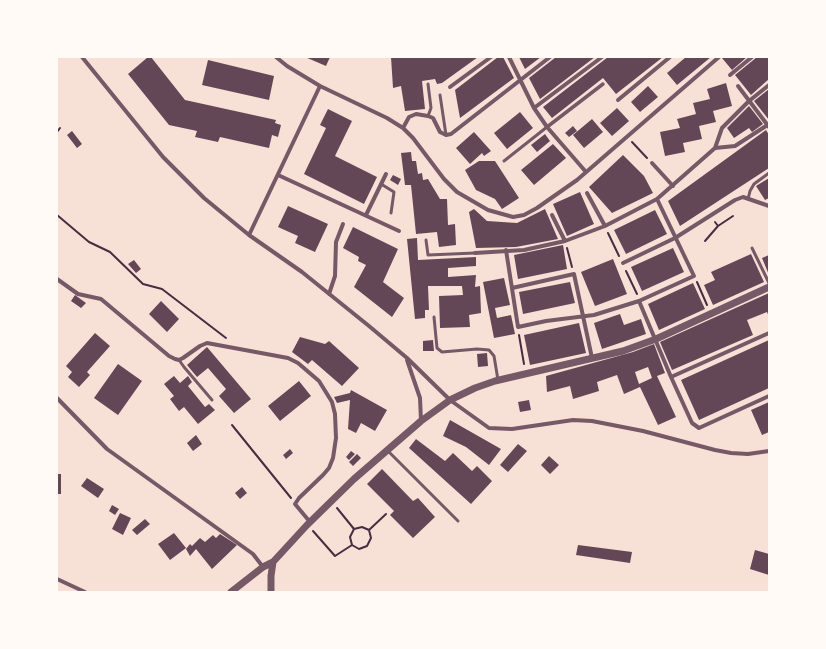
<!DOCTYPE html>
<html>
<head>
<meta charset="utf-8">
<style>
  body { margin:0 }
  #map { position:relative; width:826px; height:649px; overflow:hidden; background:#f7e1d7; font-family:"Roboto Condensed",sans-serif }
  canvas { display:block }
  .frame { position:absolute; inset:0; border:58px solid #fffaf5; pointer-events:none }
</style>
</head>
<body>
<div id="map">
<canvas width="826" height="649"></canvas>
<div class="frame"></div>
</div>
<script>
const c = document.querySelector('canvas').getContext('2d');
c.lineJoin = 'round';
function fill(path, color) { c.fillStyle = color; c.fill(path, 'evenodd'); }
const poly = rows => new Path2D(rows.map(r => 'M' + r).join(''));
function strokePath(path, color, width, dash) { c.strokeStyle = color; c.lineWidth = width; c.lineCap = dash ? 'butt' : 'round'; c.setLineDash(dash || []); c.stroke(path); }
const building = poly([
  [148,57,151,57,185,100,276,120,275,123,281,125,278,137,272,135,269,148,220,137,218,142,195,137,197,131,169,125,128,74],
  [305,57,330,57,326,66],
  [391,57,478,57,442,83,437,84,435,79,422,81,425,109,405,111,401,86,393,88],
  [498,57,503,57,514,78,460,118,455,90],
  [519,57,541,57,525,69],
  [556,57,595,57,540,99,529,78],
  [608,57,663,57,616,94,603,78,552,118,543,107],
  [686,57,711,57,677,85,667,73],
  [724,57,747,57,732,70,722,58],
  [757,57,769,57,769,79,751,95,735,75],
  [208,60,274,76,269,100,202,85],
  [726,83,732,106,713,111,716,122,699,126,702,139,683,143,685,152,665,156,660,132,680,128,677,119,696,114,693,103,710,99,707,89],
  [648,86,658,97,640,112,631,102],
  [769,89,769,120,754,101],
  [749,106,763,124,752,132,749,128,734,138,727,128],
  [617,108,629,121,612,136,600,123],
  [328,109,352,121,335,156,377,177,364,204,304,174,326,128,320,125],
  [520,112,533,128,507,149,494,133],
  [592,119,603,132,584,148,573,135],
  [573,126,577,131,569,137,565,133],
  [766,130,769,135,769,168,680,226,668,201],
  [72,131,82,144,77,148,67,135],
  [474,132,491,151,484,156,482,153,470,164,456,148],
  [545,134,550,141,537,152,531,145],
  [553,144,566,158,534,185,521,170],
  [411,152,412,161,416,161,418,174,422,173,423,180,428,179,440,199,447,199,448,225,455,224,456,245,439,247,437,232,416,234,411,185,405,185,401,153],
  [623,155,644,176,653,193,612,213,589,187],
  [479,161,495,161,519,198,502,209,495,199,476,190,465,170],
  [393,175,401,179,398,185,390,180],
  [769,178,769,198,765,200,756,186],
  [580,192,594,224,567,236,553,204],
  [288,206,328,224,315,252,295,243,298,236,278,227],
  [474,209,487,221,517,223,545,209,558,239,516,247,476,248,469,212],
  [655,210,667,234,626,254,614,230],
  [353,227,398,249,383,282,404,298,392,317,354,287,366,265,358,261,359,257,343,248],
  [417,238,418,260,476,257,476,266,448,268,448,277,476,275,475,287,480,286,481,313,469,315,470,327,440,328,439,296,463,295,462,286,428,286,429,310,425,310,425,318,415,319,407,239],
  [563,245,567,269,518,279,514,255],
  [673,248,684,272,642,291,631,267],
  [751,254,764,282,713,305,704,285,715,280,711,272],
  [769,255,769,275,762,258],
  [613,259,627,294,595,306,581,272],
  [134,260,141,269,136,273,128,264],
  [504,278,510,305,495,308,497,318,511,315,515,334,494,338,483,282],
  [570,282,575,303,523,314,519,292],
  [693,283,705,309,659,330,648,304],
  [769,293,769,317,767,312,747,320,753,335,672,370,660,342],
  [75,295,86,303,81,308,71,301],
  [161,301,179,319,167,332,149,314],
  [620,314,624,325,641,319,646,334,602,349,594,323],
  [579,323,586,353,530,365,524,335],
  [95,333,110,346,87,372,90,375,79,387,68,377,72,372,66,366],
  [300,337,325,344,329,341,359,368,342,386,312,360,308,364,292,352],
  [433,340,434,351,423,351,423,341],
  [769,340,769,388,699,420,681,380],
  [654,344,665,373,657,376,676,417,658,425,640,387,624,394,617,375,597,382,599,391,573,399,570,386,547,392,546,376,633,352],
  [648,367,652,378,639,384,635,372],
  [207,347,251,399,234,413,219,396,226,389,208,368,197,377,187,365],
  [487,353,488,366,478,367,477,354],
  [118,364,142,381,118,415,94,398],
  [174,376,180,383,188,376,192,382,188,386,205,407,209,404,215,410,198,424,184,407,179,411,170,399,174,396,164,384],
  [299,381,311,396,280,421,268,406],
  [351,390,387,410,375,431,361,423,356,433,348,429,350,400,337,403,334,397,350,393],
  [529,400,531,410,520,412,518,402],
  [769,402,769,432,762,435,751,410],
  [450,420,501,449,489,465,466,447,443,436],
  [196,435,202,444,193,451,187,443],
  [416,439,445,461,453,453,472,471,477,466,492,481,471,504,409,448],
  [518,444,527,451,508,472,500,465],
  [290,449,293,453,286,459,283,455],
  [351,451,355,454,349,460,346,457],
  [357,454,361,458,353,466,349,462],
  [549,456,559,465,550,474,541,465],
  [382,469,413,501,418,498,435,517,413,538,390,515,394,511,367,484],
  [57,474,61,474,61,494,57,494],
  [87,478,104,489,98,498,81,486],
  [242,487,247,493,240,499,235,493],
  [112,505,119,509,115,515,109,511],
  [120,513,131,518,123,535,112,529],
  [145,519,150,524,137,535,132,530],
  [174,533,186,548,170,560,158,544],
  [220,534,237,545,212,569,196,549,190,556,186,549,190,544,192,546,200,538,205,542,213,535,216,538],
  [578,545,632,552,630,563,576,555],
  [755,550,769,554,769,575,750,569]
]);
const path = poly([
  [57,132,60,128],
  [632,142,647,158],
  [57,215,89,242,110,252,143,284,162,289,226,338],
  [718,226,733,216],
  [608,233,619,256],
  [705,241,718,226,715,222],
  [567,248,572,267],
  [626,271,637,294],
  [697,282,707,305],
  [519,335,524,364],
  [232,425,291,498],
  [337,508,354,529],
  [313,531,335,556,352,545,359,549,367,546,371,538,369,530,386,514],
  [352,545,350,537,354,529,362,527,369,530]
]);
const service = poly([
  [428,84,431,108,428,116],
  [440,95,446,135],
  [504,161,547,127],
  [381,184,394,192,391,213],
  [748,199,750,191,754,184,769,173],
  [426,240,428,255,475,253],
  [752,248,769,283],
  [434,317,437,348,442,352,477,349,489,350,494,356,498,380],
  [179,360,184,367,212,400],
  [387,450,458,521]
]);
const pedestrian = poly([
  [547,127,603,84]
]);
const minor = poly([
  [82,57,163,157,204,198,249,235,302,272,369,326,407,358,450,400,489,428,512,429,573,420,592,421,643,431,715,450,731,453,748,454,769,451],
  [276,57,287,66,320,86,387,118,403,128,413,138,444,179,457,192,488,210,513,217,524,215,537,208,577,180,719,57],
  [509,57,534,108,547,127,586,172],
  [730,75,752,57],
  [738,86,769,127],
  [450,87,491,57],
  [618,100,670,57],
  [534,108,602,57],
  [403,128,409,117,416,114,428,116,433,118,440,132,446,135,451,134,550,57],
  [715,148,722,128,749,101,769,85],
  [652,163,673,186],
  [278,175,399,231],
  [587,193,605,226],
  [366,215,386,174],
  [552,215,565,241],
  [249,235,320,86],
  [506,250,518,327,546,321,594,315,639,301,694,276,657,199],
  [475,253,524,250,565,241,605,226,657,199,715,148,735,146,769,124],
  [623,263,675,238,735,200,743,197,769,206],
  [57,279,78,294,101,299,169,356,175,359,179,360,183,358,200,346,207,343,288,358,298,363,319,381,332,402,335,414,336,438,333,458,329,468,323,475,299,498,295,504,310,522],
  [512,288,574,274,592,358],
  [329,294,335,276,336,242,343,224],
  [639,301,671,377,692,423,699,428,769,396],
  [407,360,420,398,421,421],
  [671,377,769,333],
  [57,398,107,449,253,554,263,567],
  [57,579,85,592]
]);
const tertiary = poly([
  [231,592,263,567,273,562,307,525,354,479,421,421,450,400,475,388,495,381,623,351,656,339,769,287],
  [271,592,271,576,273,562]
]);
fill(building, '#644757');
strokePath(path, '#4a2c40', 2);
strokePath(service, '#755966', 3);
strokePath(pedestrian, '#755966', 3.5);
strokePath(minor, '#755966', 4);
strokePath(tertiary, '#755966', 7);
</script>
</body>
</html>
